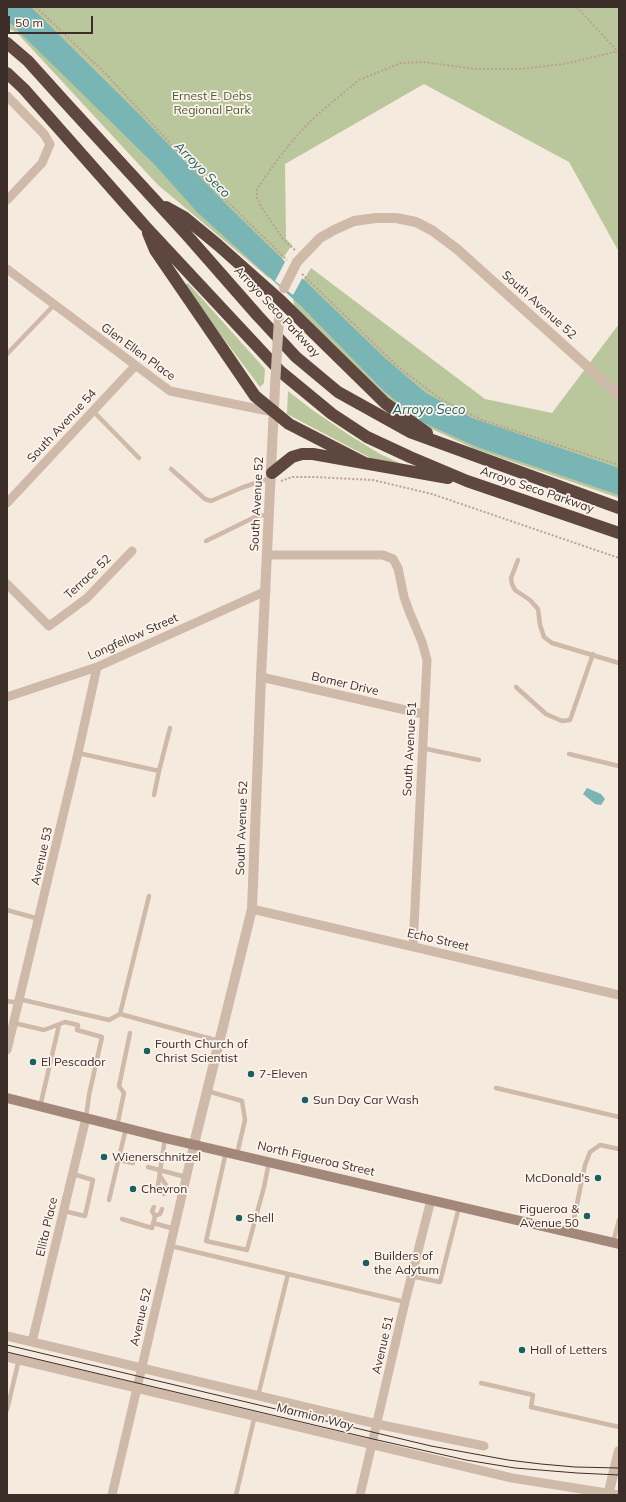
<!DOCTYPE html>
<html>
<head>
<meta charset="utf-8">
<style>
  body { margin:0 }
  #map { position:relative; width:626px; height:1502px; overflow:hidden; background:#f5eade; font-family:Mulish,sans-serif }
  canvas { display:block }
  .frame { position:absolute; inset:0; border:8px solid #3b2e29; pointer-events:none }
  .scale { position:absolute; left:8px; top:16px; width:85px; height:18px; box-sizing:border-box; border:2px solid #3b2e29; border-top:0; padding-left:5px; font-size:12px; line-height:14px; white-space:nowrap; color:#3b2e29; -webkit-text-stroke:3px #fcf4ec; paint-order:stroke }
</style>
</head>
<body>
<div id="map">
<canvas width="626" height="1502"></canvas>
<div class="frame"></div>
<div class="scale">50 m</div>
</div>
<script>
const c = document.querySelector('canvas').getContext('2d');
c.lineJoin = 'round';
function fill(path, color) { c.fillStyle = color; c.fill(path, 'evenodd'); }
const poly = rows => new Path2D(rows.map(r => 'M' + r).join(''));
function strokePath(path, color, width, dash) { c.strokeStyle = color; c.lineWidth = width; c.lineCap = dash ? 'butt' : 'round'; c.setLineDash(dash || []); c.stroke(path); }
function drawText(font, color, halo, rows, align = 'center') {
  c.font = font + ' Mulish,sans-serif'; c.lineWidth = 3.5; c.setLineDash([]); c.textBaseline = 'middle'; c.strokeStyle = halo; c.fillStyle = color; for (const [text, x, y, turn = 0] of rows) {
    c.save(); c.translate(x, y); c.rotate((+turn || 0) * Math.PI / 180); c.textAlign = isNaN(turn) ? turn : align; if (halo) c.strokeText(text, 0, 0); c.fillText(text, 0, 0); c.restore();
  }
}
const green = poly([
  [7,7,619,7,619,252,569,162,424,84,285,164,286,239,292,245,269,278,158,185,19,35,7,27],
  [311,268,485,399,552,413,619,324,619,498,475,449,419,423,382,393,294,306,293,297],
  [188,283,265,369,264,383,260,387,184,286],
  [288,391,311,409,349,435,380,454,408,467,376,461,287,414]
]);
const water = poly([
  [7,7,31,7,138,113,227,205,275,252,386,359,426,393,472,418,619,468,619,495,477,447,422,422,383,390,301,306,197,212,155,165,7,20],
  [587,788,601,794,605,799,601,805,595,804,583,794]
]);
const pier = poly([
  [286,260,303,277,293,295,275,281]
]);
const path = poly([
  [36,7,106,74,191,166,287,260],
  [577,7,618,52],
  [295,250,283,239,262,208,257,198,257,189,277,160,299,133,318,114,359,80,401,63,423,62,476,69,521,69,564,64,619,51],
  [302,274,397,366,427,389,444,401,482,420,619,465],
  [281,481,292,477,314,477,373,480,432,494,619,558]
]);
const service = poly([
  [7,354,54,305],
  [93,411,139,458],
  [171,469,205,499,211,501,241,488,270,478],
  [206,541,257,516,268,515],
  [518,560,511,578,512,584,515,590,530,600,538,609,540,625,544,637,552,643,619,663],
  [516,687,546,714,562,721,570,720,593,654],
  [422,748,479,760],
  [78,753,159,771,170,728],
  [569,754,619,766],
  [154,795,159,771],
  [149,896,120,1014,219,1041],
  [7,910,39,919],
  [19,999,109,1020,120,1014],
  [7,1001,18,1003],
  [14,1023,44,1030,65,1022,78,1025,77,1030,102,1037,89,1095,86,1118],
  [496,1088,619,1117],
  [207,1091,242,1101,245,1120,237,1154],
  [40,1107,59,1025],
  [117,1126,124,1093,119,1086,130,1033],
  [226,1152,206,1241,247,1250,264,1187,269,1162],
  [119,1160,133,1163],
  [148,1167,186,1177],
  [160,1176,166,1185,164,1194],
  [157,1192,165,1138],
  [109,1200,126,1128],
  [64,1211,85,1216,93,1180,73,1174],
  [155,1216,160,1214,162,1209],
  [122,1219,152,1228,155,1216,152,1211,154,1207],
  [153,1223,175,1229],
  [571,1233,585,1165,590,1152,600,1145,619,1149],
  [613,1243,619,1220],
  [171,1246,405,1302],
  [411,1276,440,1282,459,1207],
  [481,1383,533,1395,531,1407,619,1427],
  [258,1396,288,1274],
  [7,1410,19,1359],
  [236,1495,255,1415]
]);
const minor = poly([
  [7,96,44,134,50,144,42,163,7,200],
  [7,269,170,391,273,412],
  [7,503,135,366],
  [268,555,383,555,393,559,398,568,404,597,409,611,422,642,427,660,413,947],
  [7,584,49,626,87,598,132,551],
  [261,677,423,714],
  [7,697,97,667,266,591],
  [252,909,619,995],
  [7,1050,78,753,97,667],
  [7,1336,377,1424,484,1446],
  [32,1342,86,1118],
  [7,1357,512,1478,619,1495],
  [112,1495,194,1144],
  [360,1495,405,1302,431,1200]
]);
const tertiary = poly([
  [297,262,320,238,334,230,354,221,376,218,396,218,416,222,433,231,457,249,619,395],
  [194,1144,252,909,261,677,275,386],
  [608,1495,619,1451]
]);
const secondary = poly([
  [7,1098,165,1138,619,1244]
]);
const motorway = poly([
  [7,43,28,61,64,101,186,234,258,316,296,357,338,392,410,432,619,508],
  [7,73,24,89,144,225,281,372,332,414,367,437,410,457,467,481,619,533],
  [166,207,184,217,218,245,281,301,385,403,427,433],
  [148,233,155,250,255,396,289,424,365,463],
  [272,473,292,457,302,454,313,454,448,478]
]);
const tram = poly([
  [7,1345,431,1446,508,1460,541,1464,575,1467,619,1468],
  [7,1352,373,1439,466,1460,515,1468,577,1473,619,1475]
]);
const tertiaryBridge = poly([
  [284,288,297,262],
  [275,386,279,318]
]);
const markers = [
  [147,1051,4,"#196062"],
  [33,1062,4,"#196062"],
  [251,1074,4,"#196062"],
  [305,1100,4,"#196062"],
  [104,1157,4,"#196062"],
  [598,1178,4,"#196062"],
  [133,1189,4,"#196062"],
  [587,1216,4,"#196062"],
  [239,1218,4,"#196062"],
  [366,1263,4,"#196062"],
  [522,1350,4,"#196062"]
];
const parkNames = [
  ["Ernest E. Debs",212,96],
  ["Regional Park",212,110]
];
const streetNames = [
  ["South Avenue 52",539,305,42],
  ["Arroyo Seco Parkway",277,312,47],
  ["Glen Ellen Place",138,352,36],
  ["South Avenue 54",62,426,-47],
  ["Arroyo Seco Parkway",537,490,19],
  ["South Avenue 52",257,504,-87],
  ["Terrace 52",88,577,-43],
  ["Longfellow Street",133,637,-24],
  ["Bomer Drive",345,684,13],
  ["South Avenue 51",410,749,-87],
  ["South Avenue 52",242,828,-88],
  ["Avenue 53",42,856,-77],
  ["Echo Street",438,940,13],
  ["North Figueroa Street",316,1159,13],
  ["Ellita Place",47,1227,-77],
  ["Avenue 52",141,1317,-77],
  ["Avenue 51",383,1345,-77],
  ["Marmion Way",315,1417,14]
];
const poiNames = [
  ["Fourth Church of",155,1044],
  ["Christ Scientist",155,1058],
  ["El Pescador",41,1062],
  ["7-Eleven",259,1074],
  ["Sun Day Car Wash",313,1100],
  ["Wienerschnitzel",112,1157],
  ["McDonald's",590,1178,"right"],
  ["Chevron",141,1189],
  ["Figueroa &",579,1209,"right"],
  ["Avenue 50",579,1223,"right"],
  ["Shell",247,1218],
  ["Builders of",374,1256],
  ["the Adytum",374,1270],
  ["Hall of Letters",530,1350]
];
const waterNames = [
  ["Arroyo Seco",202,170,45],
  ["Arroyo Seco",429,410]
];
fill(green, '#bac69c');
fill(water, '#7ab5b6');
fill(pier, '#f5eade');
strokePath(path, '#bba292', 2, [2, 2]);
strokePath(service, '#cfb9a8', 4.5);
strokePath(minor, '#cfb9a8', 9);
strokePath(tertiary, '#cfb9a8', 10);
strokePath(secondary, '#a38779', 10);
strokePath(motorway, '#5d473f', 12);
strokePath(tram, '#3b2e29', 1);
strokePath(tertiaryBridge, '#cfb9a8', 10);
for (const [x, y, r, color] of markers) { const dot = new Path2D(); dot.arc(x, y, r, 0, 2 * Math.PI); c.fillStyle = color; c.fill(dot); strokePath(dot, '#fcf4ec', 1.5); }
drawText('12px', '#4c5d2a', '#fcf4ec', parkNames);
drawText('12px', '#3b2e29', '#fcf4ec', streetNames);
drawText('12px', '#3b2e29', '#fcf4ec', poiNames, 'left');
drawText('italic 13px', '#196062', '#fcf4ec', waterNames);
</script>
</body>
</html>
